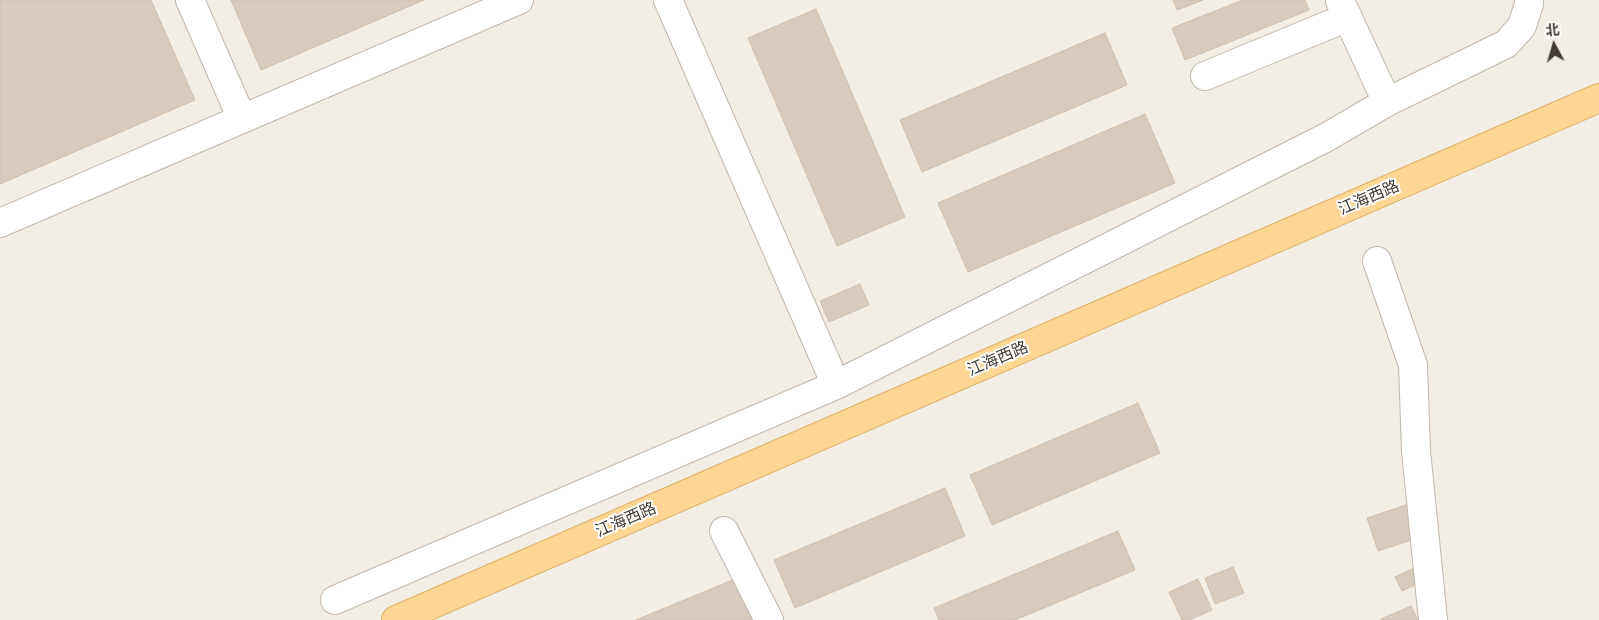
<!DOCTYPE html>
<html>
<head>
<meta charset="utf-8">
<style>
  body { margin:0 }
  #map { position:relative; width:1599px; height:620px; overflow:hidden; background:#f2ede5; font-family:"PT Sans","Noto Sans SC",sans-serif }
  canvas { display:block }
  .north { position:absolute; left:1529px; top:20px; width:50px; height:50px; -webkit-text-stroke:4px #fff; paint-order:stroke; rotate:354deg; font-size:14px; font-weight:700; line-height:20px; text-align:center; color:#453d35 }
  .north::after { content:''; display:block; margin:auto; width:18px; height:22px; background:#453d35; clip-path:polygon(50% 0,100% 100%,50% 72%,0 100%) }
</style>
</head>
<body>
<div id="map">
<canvas width="1599" height="620"></canvas>
<div class="north">北</div>
</div>
<script>
const c = document.querySelector('canvas').getContext('2d');
c.lineJoin = 'round';
function fill(path, color) { c.fillStyle = color; c.fill(path, 'evenodd'); }
const poly = rows => new Path2D(rows.map(r => 'M' + r).join(''));
function strokePath(path, color, width, dash) { c.strokeStyle = color; c.lineWidth = width; c.lineCap = dash ? 'butt' : 'round'; c.setLineDash(dash || []); c.stroke(path); }
function drawText(font, color, halo, rows, align = 'center') {
  c.font = font + ' "PT Sans","Noto Sans SC",sans-serif'; c.lineWidth = 4; c.setLineDash([]); c.textBaseline = 'middle'; c.strokeStyle = halo; c.fillStyle = color; for (const [text, x, y, turn = 0] of rows) {
    c.save(); c.translate(x, y); c.rotate((+turn || 0) * Math.PI / 180); c.textAlign = isNaN(turn) ? turn : align; if (halo) c.strokeText(text, 0, 0); c.fillText(text, 0, 0); c.restore();
  }
}
const building = poly([
  [0,0,151,0,195,100,0,184,0,0],
  [231,0,424,0,261,70,231,0],
  [1173,0,1203,0,1177,10,1173,0],
  [1243,0,1305,0,1309,10,1185,60,1172,28,1243,0],
  [816,9,905,217,837,246,748,38,816,9],
  [1105,33,1127,85,922,172,900,120,1105,33],
  [1145,114,1175,183,968,272,938,203,1145,114],
  [860,284,869,305,829,322,820,301,860,284],
  [1138,403,1160,453,992,525,970,475,1138,403],
  [945,488,965,536,795,608,774,560,945,488],
  [1415,502,1418,538,1378,551,1367,518,1415,502],
  [1118,531,1135,570,1015,620,939,620,934,608,1118,531],
  [1233,567,1244,593,1215,604,1205,578,1233,567],
  [1416,567,1422,582,1402,591,1395,577,1416,567],
  [735,579,752,620,636,620,735,579],
  [1198,579,1212,610,1189,620,1182,620,1169,592,1198,579],
  [1411,606,1418,620,1382,620,1381,619,1411,606]
]);
const minor = poly([
  [190,0,242,119],
  [668,0,836,385],
  [1340,1,1387,102],
  [1205,76,1348,17],
  [0,223,519,0],
  [1377,261,1413,365,1416,451,1433,620],
  [724,531,769,620],
  [335,600,836,385,1327,137,1387,102,1506,44,1522,26,1529,4,1529,0]
]);
const major = poly([
  [396,620,1599,98]
]);
const streetNames = [
  ["江海西路",1369,198,-23],
  ["江海西路",998,359,-23],
  ["江海西路",626,520,-23]
];
fill(building, '#d7cbbe');
strokePath(building, '#cebfae', 1);
strokePath(minor, '#c1b7ab', 30);
strokePath(major, '#e2b164', 30);
strokePath(minor, '#fff', 28);
strokePath(major, '#fdd694', 28);
drawText('16px', '#453d35', '#fff', streetNames);
</script>
</body>
</html>
